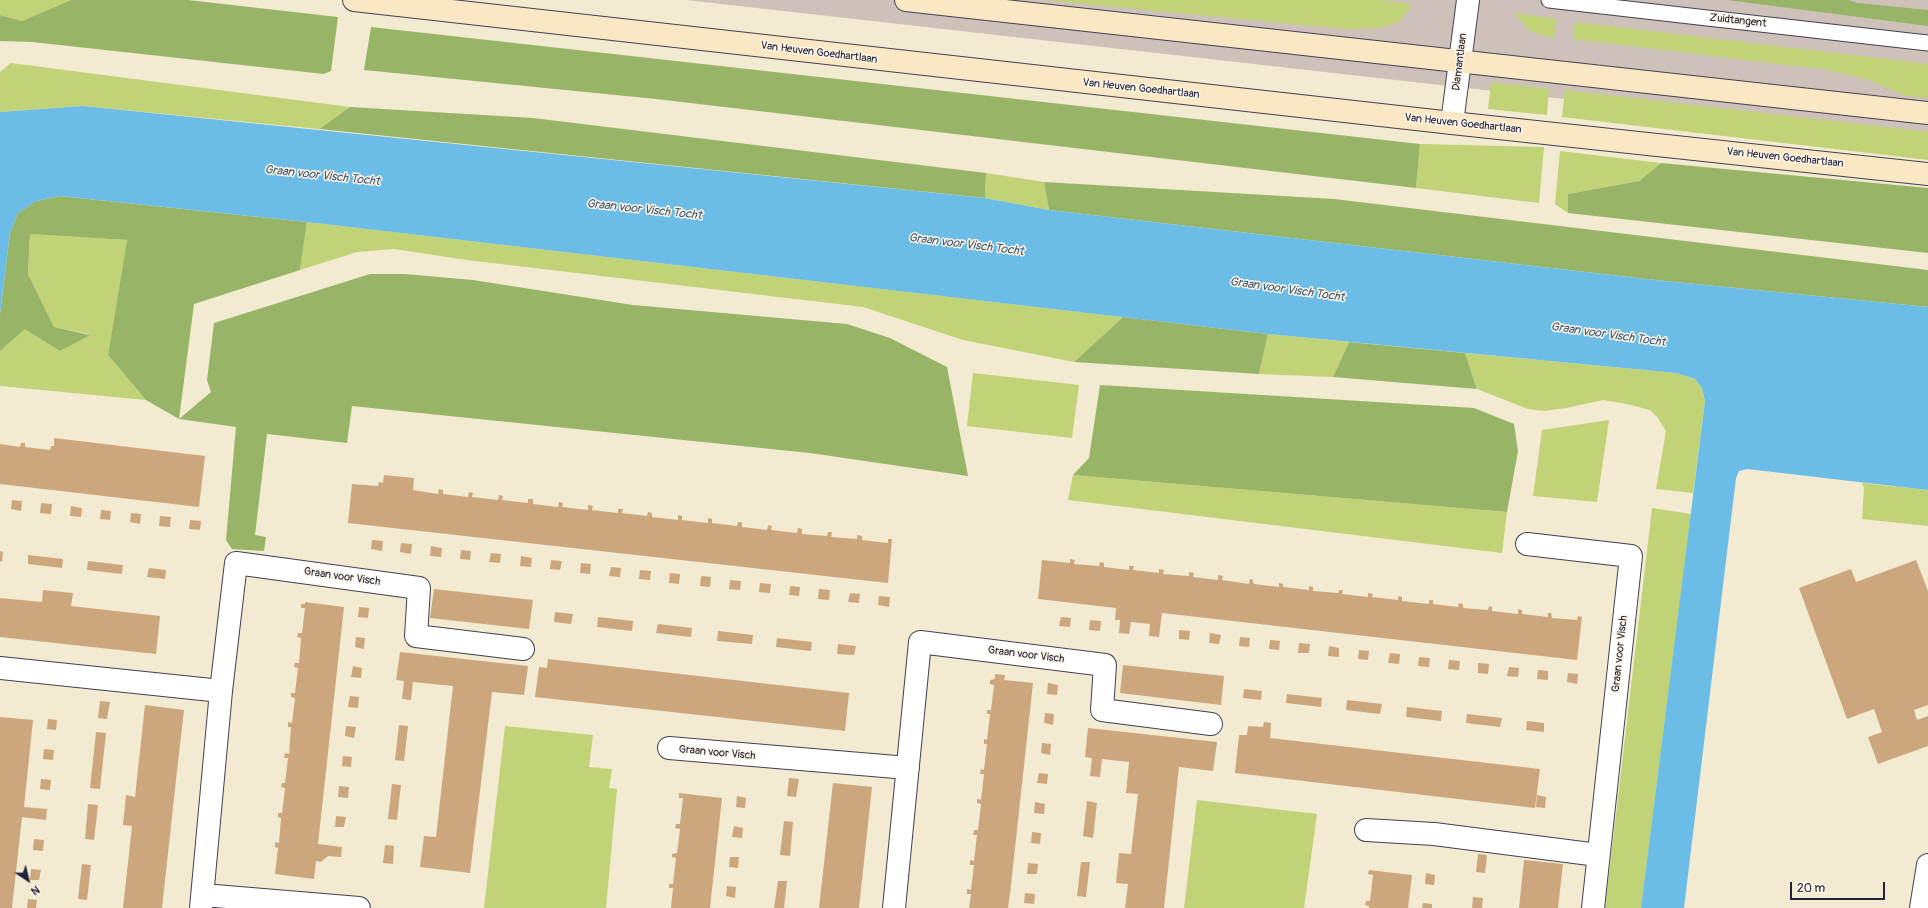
<!DOCTYPE html>
<html>
<head>
<meta charset="utf-8">
<style>
  body { margin:0 }
  #map { position:relative; width:1928px; height:908px; overflow:hidden; background:#f2ebd1; font-family:Pangolin,sans-serif }
  canvas { display:block }
  .north { position:absolute; left:8px; top:860px; width:40px; height:40px; -webkit-text-stroke:3px #fcf5e5; paint-order:stroke; rotate:145deg; font-size:11px; font-weight:700; line-height:16px; text-align:center; color:#22223b }
  .north::after { content:''; display:block; margin:auto; width:14px; height:18px; background:#22223b; clip-path:polygon(50% 0,100% 100%,50% 72%,0 100%) }
  .scale { position:absolute; left:1790px; top:882px; width:95px; height:18px; box-sizing:border-box; border:2px solid #22223b; border-top:0; padding-left:5px; font-size:12px; line-height:14px; white-space:nowrap; color:#22223b; -webkit-text-stroke:3px #fcf5e5; paint-order:stroke }
</style>
</head>
<body>
<div id="map">
<canvas width="1928" height="908"></canvas>
<div class="north">N</div>
<div class="scale">20 m</div>
</div>
<script>
const c = document.querySelector('canvas').getContext('2d');
c.lineJoin = 'round';
function fill(path, color) { c.fillStyle = color; c.fill(path, 'evenodd'); }
const poly = rows => new Path2D(rows.map(r => 'M' + r).join(''));
function strokePath(path, color, width, dash) { c.strokeStyle = color; c.lineWidth = width; c.lineCap = dash ? 'butt' : 'round'; c.setLineDash(dash || []); c.stroke(path); }
function drawText(font, color, halo, rows, align = 'center') {
  c.font = font + ' Pangolin,sans-serif'; c.lineWidth = 3; c.setLineDash([]); c.textBaseline = 'middle'; c.strokeStyle = halo; c.fillStyle = color; for (const [text, x, y, turn = 0] of rows) {
    c.save(); c.translate(x, y); c.rotate((+turn || 0) * Math.PI / 180); c.textAlign = isNaN(turn) ? turn : align; if (halo) c.strokeText(text, 0, 0); c.fillText(text, 0, 0); c.restore();
  }
}
const industrial = poly([
  [686,0,1928,0,1928,140]
]);
const green = poly([
  [0,0,71,0,22,21,0,15],
  [1044,0,1379,0,1412,4,1401,20,1394,24,1380,28,1345,29],
  [1514,13,1557,19,1553,39,1529,30],
  [1575,22,1928,64,1928,98,1905,96,1869,80,1828,70,1573,39],
  [11,63,350,107,319,129,83,106,0,112,0,72],
  [1491,82,1549,89,1547,115,1488,109],
  [1565,90,1928,132,1928,160,1562,117],
  [1420,144,1544,147,1539,203,1416,188],
  [1560,151,1661,163,1639,181,1568,194,1568,213,1555,204],
  [986,173,1044,182,1049,210,985,198],
  [307,222,1123,317,1074,362,963,340,863,307,467,260,394,249,357,252,300,270],
  [30,234,127,240,108,355,146,400,0,386,0,351,25,328,60,351,89,334,54,327,28,274],
  [1268,334,1349,342,1333,377,1259,374],
  [1465,353,1676,373,1695,379,1702,388,1705,401,1693,493,1656,489,1666,431,1658,418,1650,410,1627,404,1603,400,1566,408,1544,411,1528,409,1477,389],
  [973,373,1079,385,1072,438,967,426],
  [1609,420,1597,502,1533,496,1542,430],
  [1073,475,1507,512,1502,553,1068,500],
  [1862,483,1928,490,1928,526,1862,519,1864,488],
  [1652,508,1691,514,1641,908,1605,908],
  [505,726,593,735,589,767,612,769,609,788,617,789,606,908,484,908],
  [1197,800,1317,814,1304,908,1184,908]
]);
const forest = poly([
  [71,0,188,0,338,17,331,71,324,74,32,42,0,41,0,15,22,21],
  [1727,0,1848,0,1858,3,1928,10,1928,26],
  [371,27,1420,144,1416,188,656,99,364,70],
  [350,107,533,118,986,173,985,198,319,129],
  [1661,163,1928,188,1928,253,1568,213,1568,194,1639,181],
  [1044,182,1334,199,1928,270,1928,307,1655,280,1049,210],
  [60,196,307,222,300,270,194,304,179,419,211,392,207,380,214,323,370,274,405,274,473,280,633,305,847,324,890,338,947,367,968,476,810,453,352,406,347,443,267,434,255,535,266,537,264,551,232,549,226,540,236,427,179,419,146,400,108,355,127,240,30,234,28,274,54,327,90,335,60,351,25,329,0,351,0,314,10,233,18,213,36,201],
  [1123,317,1268,334,1259,374,1074,362],
  [1349,342,1465,353,1477,389,1333,377],
  [1100,385,1474,408,1514,424,1518,451,1507,512,1073,475,1089,458]
]);
const water = poly([
  [83,106,985,198,1049,210,1655,280,1928,307,1928,490,1747,469,1739,471,1736,478,1684,908,1641,908,1705,401,1702,388,1695,379,1676,373,1268,334,307,222,60,196,36,201,18,213,10,233,0,314,0,112]
]);
const building = poly([
  [54,438,205,456,199,507,0,484,0,444,20,447,21,443,25,443,25,447,50,450,51,446,54,446],
  [384,475,414,478,413,490,438,494,439,489,443,490,443,494,468,497,469,492,473,493,472,497,498,500,499,495,503,496,502,500,528,503,528,499,533,499,533,504,558,507,559,502,563,503,562,507,588,510,588,505,593,506,592,510,618,513,618,509,623,509,622,513,647,516,648,512,652,513,652,517,678,520,678,515,682,516,682,520,708,523,708,518,712,519,712,523,737,526,738,522,742,522,742,527,767,530,768,525,772,526,771,530,797,533,798,528,802,529,802,534,827,536,828,532,832,532,831,537,857,539,857,535,862,536,862,540,888,543,888,539,892,539,888,583,348,523,352,484,378,486,379,482,383,483],
  [12,500,22,501,21,511,11,509],
  [41,503,52,504,51,514,40,513],
  [71,506,82,508,81,517,70,516],
  [101,510,111,511,110,520,100,519],
  [131,513,141,514,140,524,130,522],
  [160,516,171,517,170,527,159,526],
  [190,520,201,521,200,530,189,529],
  [372,540,383,541,382,551,371,549],
  [401,543,412,544,411,554,400,552],
  [431,546,442,548,441,557,430,556],
  [461,550,471,551,470,560,460,559],
  [0,551,3,552,2,562,0,561],
  [491,553,501,554,500,563,489,562],
  [28,555,63,559,62,568,28,564],
  [521,556,532,558,531,567,520,566],
  [1070,559,1075,560,1074,564,1099,566,1100,562,1104,563,1104,567,1129,570,1129,566,1134,566,1133,570,1159,573,1159,569,1164,570,1163,574,1189,576,1189,572,1194,573,1193,577,1218,580,1218,575,1223,576,1222,580,1249,584,1250,579,1252,579,1254,584,1279,587,1279,583,1283,584,1283,587,1309,590,1309,586,1313,587,1313,591,1338,593,1339,590,1343,590,1342,594,1368,597,1368,593,1373,594,1372,597,1398,600,1398,596,1402,597,1402,601,1429,604,1429,600,1433,600,1433,604,1458,607,1459,603,1463,604,1463,608,1488,610,1489,606,1492,607,1492,611,1518,614,1518,609,1522,610,1522,614,1548,617,1548,613,1551,613,1552,618,1577,620,1578,616,1582,617,1577,660,1162,613,1159,637,1149,636,1150,624,1131,622,1129,634,1119,633,1120,620,1115,620,1116,608,1038,599,1042,560,1070,563],
  [551,560,562,561,560,570,550,569],
  [1916,560,1928,591,1928,705,1914,710,1917,720,1928,716,1928,746,1878,764,1868,737,1882,732,1874,709,1847,719,1799,588,1851,569,1856,582],
  [88,561,123,565,122,574,87,570],
  [581,563,591,564,590,574,580,573],
  [611,567,621,568,620,577,609,576],
  [149,568,166,570,165,579,147,577],
  [640,570,651,571,650,580,639,579],
  [670,573,680,574,679,584,669,583],
  [701,576,711,577,710,587,700,586],
  [730,580,741,581,740,590,729,589],
  [760,583,771,584,770,593,759,592],
  [790,586,800,587,799,596,789,595],
  [434,589,533,600,529,629,430,618],
  [819,589,830,590,829,600,818,599],
  [43,590,73,593,71,606,160,616,156,654,0,637,0,598,42,602],
  [850,593,860,594,859,603,848,602],
  [879,596,890,597,889,607,878,605],
  [305,602,344,607,318,844,342,847,341,857,328,856,321,862,316,861,314,879,275,874,278,848,275,847,275,842,279,843,281,818,278,817,278,813,282,813,285,788,281,787,282,783,285,783,288,758,284,758,285,753,289,754,291,727,288,727,288,722,292,723,295,698,291,697,291,693,295,693,298,668,294,667,295,663,299,663,301,638,297,637,298,633,302,633,305,608,301,608,301,604,305,604],
  [359,607,369,608,368,618,358,617],
  [555,612,573,614,571,624,554,622],
  [598,617,633,621,632,631,597,627],
  [1061,617,1071,618,1070,627,1059,626],
  [1090,620,1101,621,1100,631,1089,630],
  [658,624,692,628,691,637,656,633],
  [1179,630,1190,631,1189,640,1179,639],
  [718,631,753,635,752,644,717,641],
  [1210,633,1221,635,1219,644,1209,643],
  [356,637,365,638,364,649,355,647],
  [1240,637,1250,638,1249,647,1239,646],
  [777,638,812,642,811,651,776,647],
  [1270,640,1280,641,1279,650,1269,649],
  [1299,643,1310,644,1309,653,1298,653],
  [838,644,856,646,854,655,837,654],
  [1329,646,1339,648,1339,657,1328,656],
  [1359,650,1369,651,1368,660,1358,659],
  [400,652,528,666,524,695,492,692,470,873,420,867,424,836,436,837,453,686,413,682,411,700,402,699,404,681,396,680],
  [1390,653,1400,654,1399,664,1388,663],
  [1419,657,1430,658,1429,667,1418,666],
  [548,659,849,693,845,731,535,697,539,667,547,668],
  [1449,660,1460,661,1459,670,1448,669],
  [1478,663,1489,664,1488,674,1478,673],
  [1123,665,1224,676,1221,705,1120,693],
  [353,666,362,668,361,678,351,677],
  [1509,667,1519,668,1518,677,1507,676],
  [1538,670,1548,671,1548,680,1537,679],
  [1568,673,1578,674,1577,684,1567,682],
  [995,674,1005,675,1004,680,1033,683,1010,894,1008,908,969,908,971,894,967,894,967,889,971,890,974,865,970,865,970,860,974,861,977,835,973,835,974,830,978,830,981,804,977,803,977,799,981,800,984,774,980,774,981,769,984,770,987,744,984,744,984,739,987,740,990,714,987,714,987,710,991,710,994,685,990,684,990,680,995,679],
  [1048,683,1058,685,1057,695,1047,694],
  [1244,689,1262,691,1261,700,1243,698],
  [1287,694,1322,698,1321,707,1286,703],
  [350,696,359,697,358,708,348,707],
  [1347,700,1382,704,1380,714,1346,710],
  [100,701,110,702,107,719,98,718],
  [145,705,184,710,177,771,162,908,123,908,132,826,123,825,126,795,135,797],
  [1407,707,1442,711,1441,721,1406,717],
  [1045,713,1054,714,1053,725,1044,723],
  [1467,714,1502,718,1500,727,1466,723],
  [0,717,33,720,24,807,47,809,46,820,22,817,12,908,0,908],
  [48,719,57,720,56,730,47,729],
  [1527,721,1544,723,1544,732,1526,730],
  [1264,722,1271,723,1270,738,1540,769,1535,808,1235,773,1239,735,1247,735,1248,726,1263,727],
  [399,725,408,726,404,761,395,760],
  [346,726,356,727,354,738,345,736],
  [1088,728,1217,742,1213,771,1179,767,1164,908,1125,908,1128,884,1116,883,1119,853,1131,854,1138,794,1126,793,1129,762,1102,759,1100,777,1090,776,1092,758,1085,757],
  [96,732,106,733,100,789,90,788],
  [1042,743,1051,744,1050,755,1041,753],
  [44,749,54,750,53,760,43,759],
  [343,756,352,757,351,767,342,766],
  [1039,773,1048,774,1047,784,1037,783],
  [789,778,799,779,796,797,787,796],
  [41,779,51,780,50,790,40,789],
  [833,783,872,787,859,908,819,908],
  [392,784,401,785,397,820,388,819],
  [339,786,349,787,348,798,338,797],
  [679,793,722,798,710,908,671,908,673,888,669,888,669,884,673,884,676,858,672,857,672,854,677,853,680,829,675,828,676,824,680,824,683,798,679,798],
  [1537,795,1546,797,1545,808,1536,807],
  [737,796,746,798,745,808,736,807],
  [1087,801,1097,803,1093,838,1083,836],
  [1035,802,1045,804,1044,814,1034,813],
  [88,804,98,805,94,840,85,839],
  [336,816,346,817,344,827,335,827],
  [784,821,793,822,790,856,780,855],
  [734,826,743,828,742,838,732,837],
  [1032,832,1041,833,1040,844,1031,843],
  [34,839,44,840,43,851,33,850],
  [385,845,394,846,393,864,383,863],
  [1478,854,1487,855,1485,873,1476,872],
  [730,857,739,857,738,868,729,867],
  [1524,860,1563,864,1558,908,1519,908],
  [1081,862,1090,862,1086,897,1077,896],
  [1028,863,1038,864,1037,874,1027,874],
  [82,864,91,865,87,900,78,899],
  [31,869,41,870,39,880,30,880],
  [1369,870,1412,875,1408,908,1369,908,1369,906,1365,905,1366,901,1370,901,1373,875,1368,874],
  [1426,873,1435,875,1434,885,1425,884],
  [778,881,787,881,784,908,774,908],
  [727,886,736,887,735,898,726,896],
  [1025,893,1035,894,1034,904,1024,903],
  [1473,897,1483,898,1482,908,1472,908],
  [28,899,37,900,36,908,27,908],
  [1423,903,1432,904,1432,908,1422,908]
]);
const service = poly([
  [1549,0,1928,43]
]);
const minor = poly([
  [1452,123,1468,0],
  [1527,544,1631,556,1593,908],
  [0,668,221,691],
  [669,748,908,768],
  [1366,830,1434,834,1598,855],
  [203,895,359,908],
  [201,908,221,691,236,563,419,588,416,636,523,649],
  [894,908,920,642,1105,665,1102,710,1211,724],
  [1921,908,1928,865]
]);
const secondary = poly([
  [354,0,1452,123,1928,174],
  [906,0,1928,113]
]);
const streetNames = [
  ["Zuidtangent",1738,21,6],
  ["Van Heuven Goedhartlaan",819,53,7],
  ["Diamantlaan",1460,62,-83],
  ["Van Heuven Goedhartlaan",1141,89,6],
  ["Van Heuven Goedhartlaan",1463,124,6],
  ["Van Heuven Goedhartlaan",1785,158,6],
  ["Graan voor Visch",342,577,8],
  ["Graan voor Visch",1620,654,-84],
  ["Graan voor Visch",1026,655,7],
  ["Graan voor Visch",717,753,5]
];
const waterNames = [
  ["Graan voor Visch Tocht",322,176,6],
  ["Graan voor Visch Tocht",644,210,6],
  ["Graan voor Visch Tocht",966,245,7],
  ["Graan voor Visch Tocht",1287,290,8],
  ["Graan voor Visch Tocht",1608,335,8]
];
fill(industrial, '#cec1b9');
fill(green, '#c0d376');
fill(forest, '#98b567');
fill(water, '#6bbce6');
fill(building, '#cca77d');
strokePath(service, '#414052', 17);
strokePath(minor, '#414052', 24);
strokePath(secondary, '#414052', 24);
strokePath(service, '#fff', 15);
strokePath(minor, '#fff', 22);
strokePath(secondary, '#fae7c3', 22);
drawText('11px', '#22223b', '#fcf5e5', streetNames);
drawText('italic 12px', '#3c5877', '#fcf5e5', waterNames);
</script>
</body>
</html>
